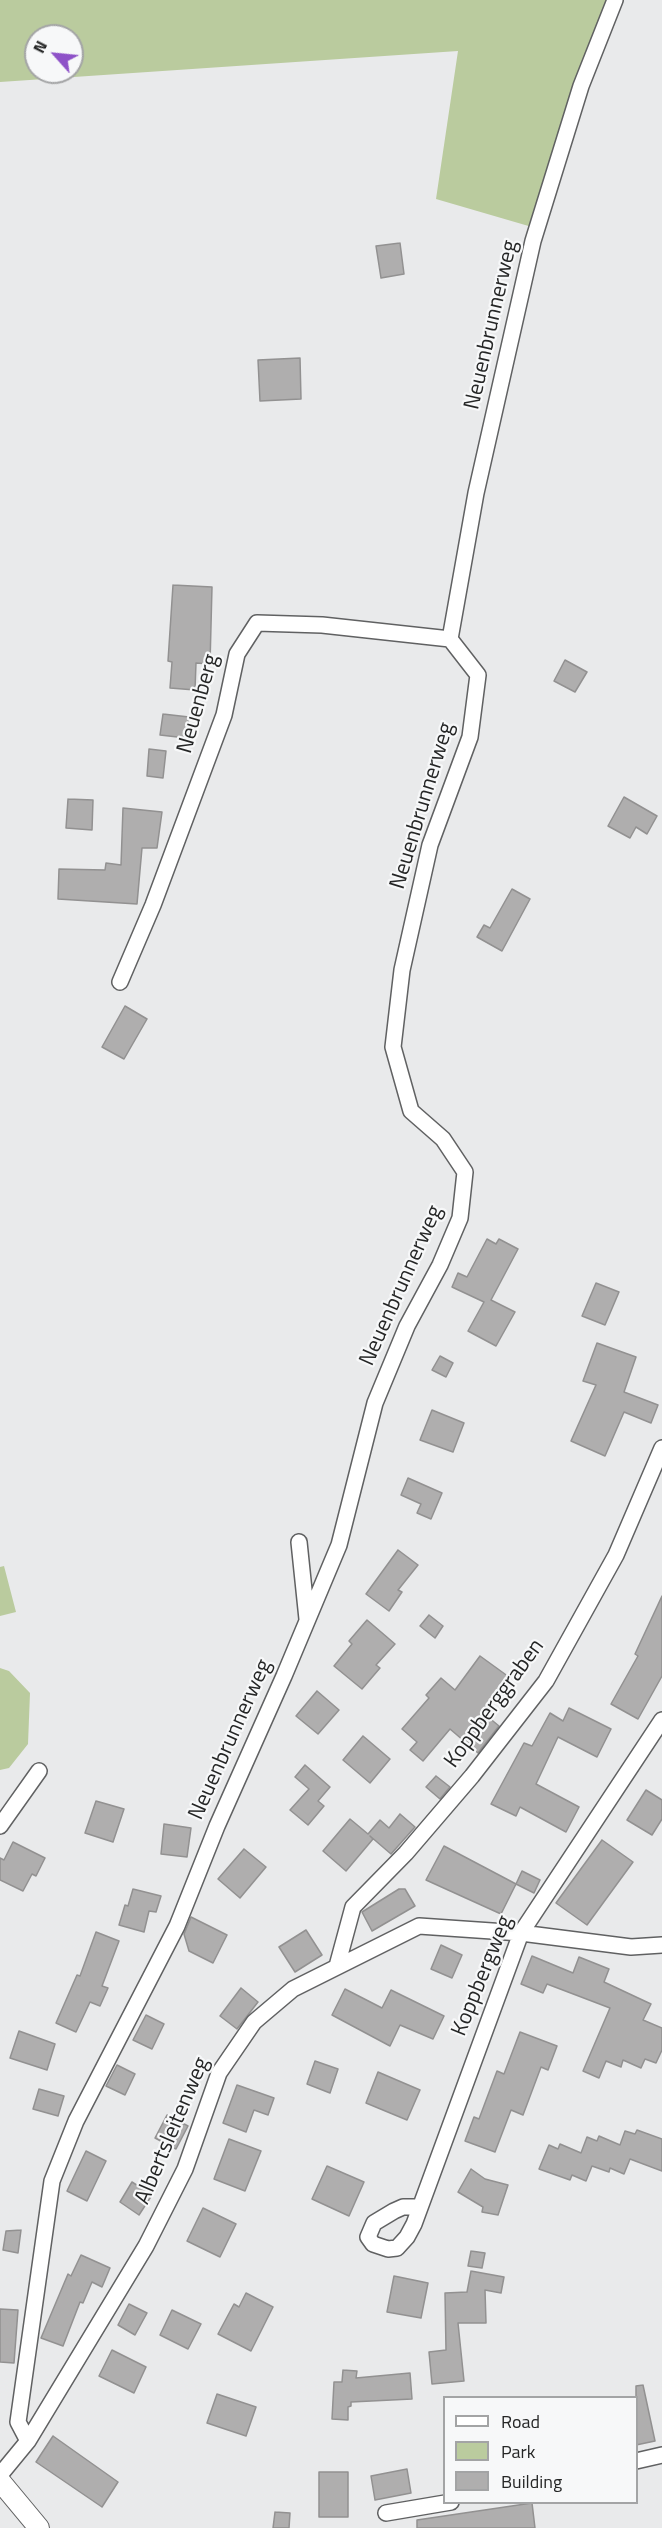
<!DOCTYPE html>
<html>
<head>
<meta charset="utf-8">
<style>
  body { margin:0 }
  #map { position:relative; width:662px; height:2528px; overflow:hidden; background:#e9eaeb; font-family:"Titillium Web",sans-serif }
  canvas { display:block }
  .legend { position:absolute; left:443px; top:2396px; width:195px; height:108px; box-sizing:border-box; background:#f7f8f9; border:2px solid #a3a4a5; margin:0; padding:8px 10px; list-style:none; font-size:18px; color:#252626 }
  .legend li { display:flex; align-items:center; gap:12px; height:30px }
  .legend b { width:30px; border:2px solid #a3a4a5 }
  .north { position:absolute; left:24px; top:24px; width:60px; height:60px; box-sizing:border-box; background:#f7f8f9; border:2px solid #a3a4a5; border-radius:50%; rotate:297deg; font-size:16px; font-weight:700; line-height:24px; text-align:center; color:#252626 }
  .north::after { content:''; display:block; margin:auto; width:21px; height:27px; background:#8e52c8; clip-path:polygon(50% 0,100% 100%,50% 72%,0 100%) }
</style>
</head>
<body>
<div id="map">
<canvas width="662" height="2528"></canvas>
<ul class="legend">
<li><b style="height:8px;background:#fff"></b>Road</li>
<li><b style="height:16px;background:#bacb9e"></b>Park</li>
<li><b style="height:16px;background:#afaeae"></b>Building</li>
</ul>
<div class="north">N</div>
</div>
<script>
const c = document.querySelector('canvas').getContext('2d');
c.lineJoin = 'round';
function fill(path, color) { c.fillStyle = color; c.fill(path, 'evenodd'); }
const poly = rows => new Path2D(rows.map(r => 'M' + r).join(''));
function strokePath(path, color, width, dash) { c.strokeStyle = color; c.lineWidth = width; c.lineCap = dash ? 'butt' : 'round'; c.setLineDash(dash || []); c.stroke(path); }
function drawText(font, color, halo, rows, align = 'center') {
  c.font = font + ' "Titillium Web",sans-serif'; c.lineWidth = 4.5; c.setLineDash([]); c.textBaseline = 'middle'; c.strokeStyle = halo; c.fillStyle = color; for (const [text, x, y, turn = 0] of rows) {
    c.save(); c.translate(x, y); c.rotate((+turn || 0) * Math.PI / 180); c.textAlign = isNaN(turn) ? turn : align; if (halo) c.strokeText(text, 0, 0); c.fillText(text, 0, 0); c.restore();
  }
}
const green = poly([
  [0,0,612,0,532,227,436,199,458,51,0,82],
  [36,36,72,36,72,72,36,72],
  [4,1566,16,1612,0,1616,0,1567],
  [0,1668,9,1671,30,1693,28,1744,9,1768,0,1770]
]);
const building = poly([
  [400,243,404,274,381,278,376,246,400,243],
  [300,358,301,399,260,401,258,360,300,358],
  [173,585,212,587,210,664,196,663,195,690,170,688,172,662,168,661,173,585],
  [565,660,587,672,575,692,554,681,565,660],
  [163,714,189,717,186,738,160,735,163,714],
  [149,749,166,751,163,778,147,776,149,749],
  [624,797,657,816,647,834,636,827,630,838,608,826,624,797],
  [68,799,93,800,92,830,66,828,68,799],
  [123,808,162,812,157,848,142,848,137,904,58,899,59,869,105,870,106,863,121,865,123,808],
  [512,889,530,899,502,951,477,937,484,925,490,928,512,889],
  [125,1006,147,1019,124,1059,102,1047,125,1006],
  [487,1239,496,1244,499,1239,518,1249,491,1300,515,1312,496,1346,468,1331,484,1302,452,1287,458,1273,467,1277,487,1239],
  [596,1283,619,1292,605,1325,582,1316,596,1283],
  [597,1343,636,1357,624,1392,658,1405,651,1423,624,1412,605,1456,571,1441,596,1385,583,1381,597,1343],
  [440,1356,453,1363,446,1377,432,1370,440,1356],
  [432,1410,464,1423,453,1452,420,1440,432,1410],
  [408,1478,442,1493,431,1519,417,1513,421,1504,401,1495,408,1478],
  [398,1550,418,1565,398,1590,402,1592,389,1611,366,1594,398,1550],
  [662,1596,662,1676,638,1719,611,1704,638,1656,635,1654,662,1596],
  [429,1615,443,1626,435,1638,420,1626,429,1615],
  [367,1620,395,1644,376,1665,380,1668,362,1689,334,1666,352,1644,349,1641,367,1620],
  [480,1656,509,1677,482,1712,499,1726,478,1753,450,1729,423,1761,410,1750,417,1742,402,1729,429,1698,426,1695,441,1678,455,1690,480,1656],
  [317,1691,339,1710,318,1734,296,1716,317,1691],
  [569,1708,611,1729,597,1757,558,1737,536,1784,579,1807,566,1832,520,1807,516,1816,491,1804,524,1743,532,1746,550,1713,563,1721,569,1708],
  [363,1736,390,1759,370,1783,343,1760,363,1736],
  [305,1765,330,1787,318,1801,324,1806,308,1825,290,1810,309,1789,295,1777,305,1765],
  [436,1776,450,1787,440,1799,426,1787,436,1776],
  [646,1790,662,1800,662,1819,652,1835,627,1820,646,1790],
  [96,1801,124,1809,113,1842,85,1833,96,1801],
  [400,1814,415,1827,391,1854,370,1836,373,1839,346,1871,323,1851,350,1819,368,1834,380,1820,389,1828,400,1814],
  [164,1824,191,1828,187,1857,161,1854,164,1824],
  [602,1840,633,1862,587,1925,556,1903,602,1840],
  [13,1842,45,1858,36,1876,32,1874,23,1891,0,1880,0,1858,4,1860,13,1842],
  [444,1846,516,1884,501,1914,426,1880,444,1846],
  [244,1849,266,1867,240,1898,218,1879,244,1849],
  [522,1871,540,1880,534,1893,516,1884,522,1871],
  [133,1889,161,1896,156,1912,149,1911,144,1932,119,1925,125,1905,128,1906,133,1889],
  [399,1889,405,1889,415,1906,372,1931,362,1912,399,1889],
  [191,1917,227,1935,213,1963,189,1951,184,1934,191,1917],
  [306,1930,322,1955,295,1972,279,1947,306,1930],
  [96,1932,119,1941,102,1986,108,1988,100,2006,90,2002,76,2032,56,2023,77,1975,80,1976,96,1932],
  [441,1945,462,1955,452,1978,431,1969,441,1945],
  [532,1956,573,1973,579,1957,609,1969,604,1982,651,2004,643,2020,662,2028,662,2050,656,2063,645,2059,641,2068,623,2060,621,2067,606,2061,599,2078,583,2071,610,2008,547,1984,543,1993,521,1984,532,1956],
  [241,1988,258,2002,237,2029,220,2016,241,1988],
  [345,1989,382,2008,391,1990,444,2016,433,2039,400,2025,390,2046,332,2015,345,1989],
  [146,2015,164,2024,152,2049,133,2040,146,2015],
  [19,2031,55,2044,47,2070,10,2058,19,2031],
  [520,2032,557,2046,548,2070,541,2067,523,2115,511,2110,495,2152,465,2141,474,2117,479,2119,497,2071,504,2074,520,2032],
  [315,2061,338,2069,330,2093,307,2084,315,2061],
  [117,2065,135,2074,125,2095,106,2086,117,2065],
  [378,2072,420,2090,407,2120,366,2103,378,2072],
  [237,2085,274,2098,268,2115,254,2110,246,2132,223,2123,237,2085],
  [39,2089,64,2096,58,2116,33,2109,39,2089],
  [167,2115,188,2126,176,2149,155,2138,167,2115],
  [637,2130,662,2139,662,2171,630,2159,624,2174,610,2168,609,2172,592,2166,586,2181,572,2175,570,2180,539,2169,549,2145,558,2149,560,2144,581,2153,587,2137,597,2141,599,2136,620,2145,625,2131,635,2134,637,2130],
  [229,2139,261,2151,245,2191,214,2179,229,2139],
  [86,2151,106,2161,87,2201,67,2191,86,2151],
  [327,2166,364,2182,349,2216,312,2199,327,2166],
  [471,2169,485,2179,508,2185,498,2215,482,2212,483,2207,458,2192,471,2169],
  [132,2182,152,2195,139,2215,120,2202,132,2182],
  [203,2208,236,2224,220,2257,187,2241,203,2208],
  [21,2230,18,2253,3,2250,6,2231,21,2230],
  [471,2251,485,2253,482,2268,468,2266,471,2251],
  [81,2255,110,2268,102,2287,92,2282,83,2303,80,2302,63,2346,41,2338,68,2274,71,2276,81,2255],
  [471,2271,504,2277,501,2293,485,2290,486,2323,458,2323,464,2381,432,2384,429,2352,446,2350,445,2293,467,2292,471,2271],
  [394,2276,428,2283,421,2318,387,2312,394,2276],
  [246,2293,273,2307,251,2351,218,2334,234,2304,239,2307,246,2293],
  [129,2304,147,2313,135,2335,118,2325,129,2304],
  [0,2309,18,2310,14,2363,0,2362,0,2309],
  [172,2310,201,2324,188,2349,160,2335,172,2310],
  [112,2350,146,2367,134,2393,99,2376,112,2350],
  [343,2370,357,2371,356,2378,410,2373,412,2399,351,2402,351,2406,348,2407,348,2420,332,2419,334,2382,342,2382,343,2370],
  [643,2385,655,2441,636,2445,636,2386,643,2385],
  [217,2394,256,2407,246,2436,207,2423,217,2394],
  [53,2436,118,2482,102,2507,36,2462,53,2436],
  [407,2469,411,2493,375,2500,371,2476,407,2469],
  [319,2472,348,2472,348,2517,319,2517,319,2472],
  [532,2503,535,2528,417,2528,417,2520,532,2503],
  [275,2512,290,2513,289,2528,273,2528,275,2512]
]);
const minor = poly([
  [120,982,153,905,224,715,237,654,257,623,322,625,450,639],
  [299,1542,307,1619],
  [0,1826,39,1771],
  [337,1966,353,1907,406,1853,472,1776,546,1681,616,1555,662,1448],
  [419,2207,403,2207,394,2211,374,2223,368,2237,373,2244,388,2249,397,2248,407,2237,414,2224,521,1933,662,1720],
  [28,2441,18,2422,52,2181,76,2121,177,1926,217,1826,284,1676,339,1545,375,1403,407,1326,440,1265,460,1218,465,1172,443,1139,411,1111,393,1047,402,970,430,845,470,737,478,675,450,639,476,493,533,241,581,86,615,0],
  [636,2461,662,2455],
  [0,2475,28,2441,146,2246,185,2169,219,2073,254,2022,293,1989,419,1926,521,1933,631,1947,662,1945],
  [386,2513,451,2502]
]);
const tertiary = poly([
  [0,2481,39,2528]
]);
const streetNames = [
  ["Neuenbrunnerweg",492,325,-77],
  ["Neuenberg",199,704,-74],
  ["Neuenbrunnerweg",423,806,-73],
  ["Neuenbrunnerweg",402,1286,-66],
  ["Koppberggraben",495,1704,-54],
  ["Neuenbrunnerweg",231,1740,-66],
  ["Koppbergweg",483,1976,-68],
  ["Albertsleitenweg",173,2131,-67]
];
fill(green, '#bacb9e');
fill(building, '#afaeae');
strokePath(building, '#929191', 1.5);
strokePath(minor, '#606162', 18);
strokePath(tertiary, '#606162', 22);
strokePath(minor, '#fff', 15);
strokePath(tertiary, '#fff', 20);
drawText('22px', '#252626', '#f7f8f9', streetNames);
</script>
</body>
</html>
